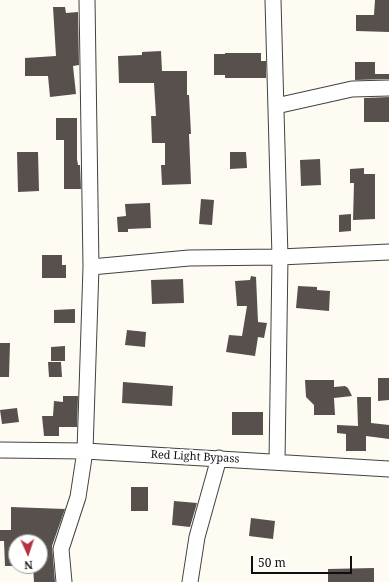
<!DOCTYPE html>
<html>
<head>
<meta charset="utf-8">
<style>
  body { margin:0 }
  #map { position:relative; width:389px; height:582px; overflow:hidden; background:#fefbf3; font-family:"Noto Serif",serif }
  canvas { display:block }
  .north { position:absolute; left:8px; top:534px; width:40px; height:40px; box-sizing:border-box; background:#fff; border:1px solid #9f9f9f; border-radius:50%; rotate:177deg; font-size:11px; font-weight:700; line-height:16px; text-align:center; color:#0f0f0f }
  .north::after { content:''; display:block; margin:auto; width:14px; height:18px; background:#b53240; clip-path:polygon(50% 0,100% 100%,50% 72%,0 100%) }
  .scale { position:absolute; left:251px; top:556px; width:101px; height:18px; box-sizing:border-box; border:2px solid #0f0f0f; border-top:0; padding-left:5px; font-size:12px; line-height:14px; white-space:nowrap; color:#0f0f0f; -webkit-text-stroke:3px #fff; paint-order:stroke }
</style>
</head>
<body>
<div id="map">
<canvas width="389" height="582"></canvas>
<div class="north">N</div>
<div class="scale">50 m</div>
</div>
<script>
const c = document.querySelector('canvas').getContext('2d');
c.lineJoin = 'round';
function fill(path, color) { c.fillStyle = color; c.fill(path, 'evenodd'); }
const poly = rows => new Path2D(rows.map(r => 'M' + r).join(''));
function strokePath(path, color, width, dash) { c.strokeStyle = color; c.lineWidth = width; c.lineCap = dash ? 'butt' : 'round'; c.setLineDash(dash || []); c.stroke(path); }
function drawText(font, color, halo, rows, align = 'center') {
  c.font = font + ' "Noto Serif",serif'; c.lineWidth = 4; c.setLineDash([]); c.textBaseline = 'middle'; c.strokeStyle = halo; c.fillStyle = color; for (const [text, x, y, turn = 0] of rows) {
    c.save(); c.translate(x, y); c.rotate((+turn || 0) * Math.PI / 180); c.textAlign = isNaN(turn) ? turn : align; if (halo) c.strokeText(text, 0, 0); c.fillText(text, 0, 0); c.restore();
  }
}
const building = poly([
  [375,0,389,0,389,32,356,31,356,15,374,15],
  [53,7,65,7,66,13,78,12,79,65,73,66,76,94,50,97,48,76,25,76,25,58,56,56],
  [161,51,162,71,187,71,187,95,189,95,191,134,189,134,191,184,162,185,161,165,165,165,165,143,152,143,151,116,156,116,154,83,119,83,118,56,142,55,142,52],
  [225,53,261,53,261,61,266,61,266,78,225,78,225,75,214,75,214,54,225,54],
  [355,62,375,62,375,74,389,74,389,79,355,80],
  [389,97,389,122,364,122,364,98],
  [56,118,77,118,77,159,78,165,80,165,81,189,64,189,64,140,56,140],
  [17,152,38,152,39,191,18,192],
  [230,152,246,152,247,168,230,169],
  [320,159,321,185,301,186,300,160],
  [364,168,364,174,375,174,375,219,353,220,354,183,350,183,350,169],
  [201,199,214,200,212,225,199,224],
  [150,203,151,228,128,229,128,232,118,232,117,217,126,216,125,204],
  [351,214,351,231,339,232,339,215],
  [42,255,62,255,62,265,66,265,66,278,42,278],
  [251,276,256,277,258,322,267,323,264,338,258,337,255,356,226,352,229,335,242,336,247,306,237,306,235,281,250,280],
  [183,279,184,303,152,304,151,280],
  [298,286,317,287,317,290,330,291,329,311,296,308],
  [75,309,75,323,54,323,54,310],
  [127,330,146,332,145,347,125,345],
  [0,343,10,343,9,377,0,377],
  [65,346,65,361,51,361,51,347],
  [48,362,61,362,62,377,49,377],
  [378,378,389,378,389,400,378,401],
  [305,380,334,380,334,387,345,386,348,388,352,396,334,398,335,415,314,415,314,405,306,397],
  [123,382,173,386,172,406,122,403],
  [63,396,78,396,77,427,59,427,59,436,44,436,42,416,53,416,54,401,63,402],
  [357,397,371,397,371,423,389,425,389,439,366,436,366,451,346,451,346,434,337,433,337,425,358,426],
  [17,408,19,422,2,424,0,410],
  [232,412,263,412,263,435,232,435],
  [131,487,148,487,148,511,131,511],
  [174,501,197,503,190,527,172,525],
  [11,507,65,509,52,546,55,582,34,582,33,566,40,566,40,542,16,542,16,566,5,566,4,541,0,541,0,530,11,530],
  [251,518,275,521,273,539,249,536],
  [374,568,374,582,328,582,328,569]
]);
const street = poly([
  [273,0,280,257,277,462],
  [276,106,352,89,389,88],
  [91,267,189,258,280,257,389,252],
  [0,450,85,451,389,469],
  [64,582,61,549,78,497,85,451,91,267,87,0],
  [190,582,197,537,219,458]
]);
const streetNames = [
  ["Red Light Bypass",195,457,3]
];
fill(building, '#57504d');
strokePath(street, '#424242', 17);
strokePath(street, '#fff', 15);
drawText('11px', '#0f0f0f', '#fff', streetNames);
</script>
</body>
</html>
